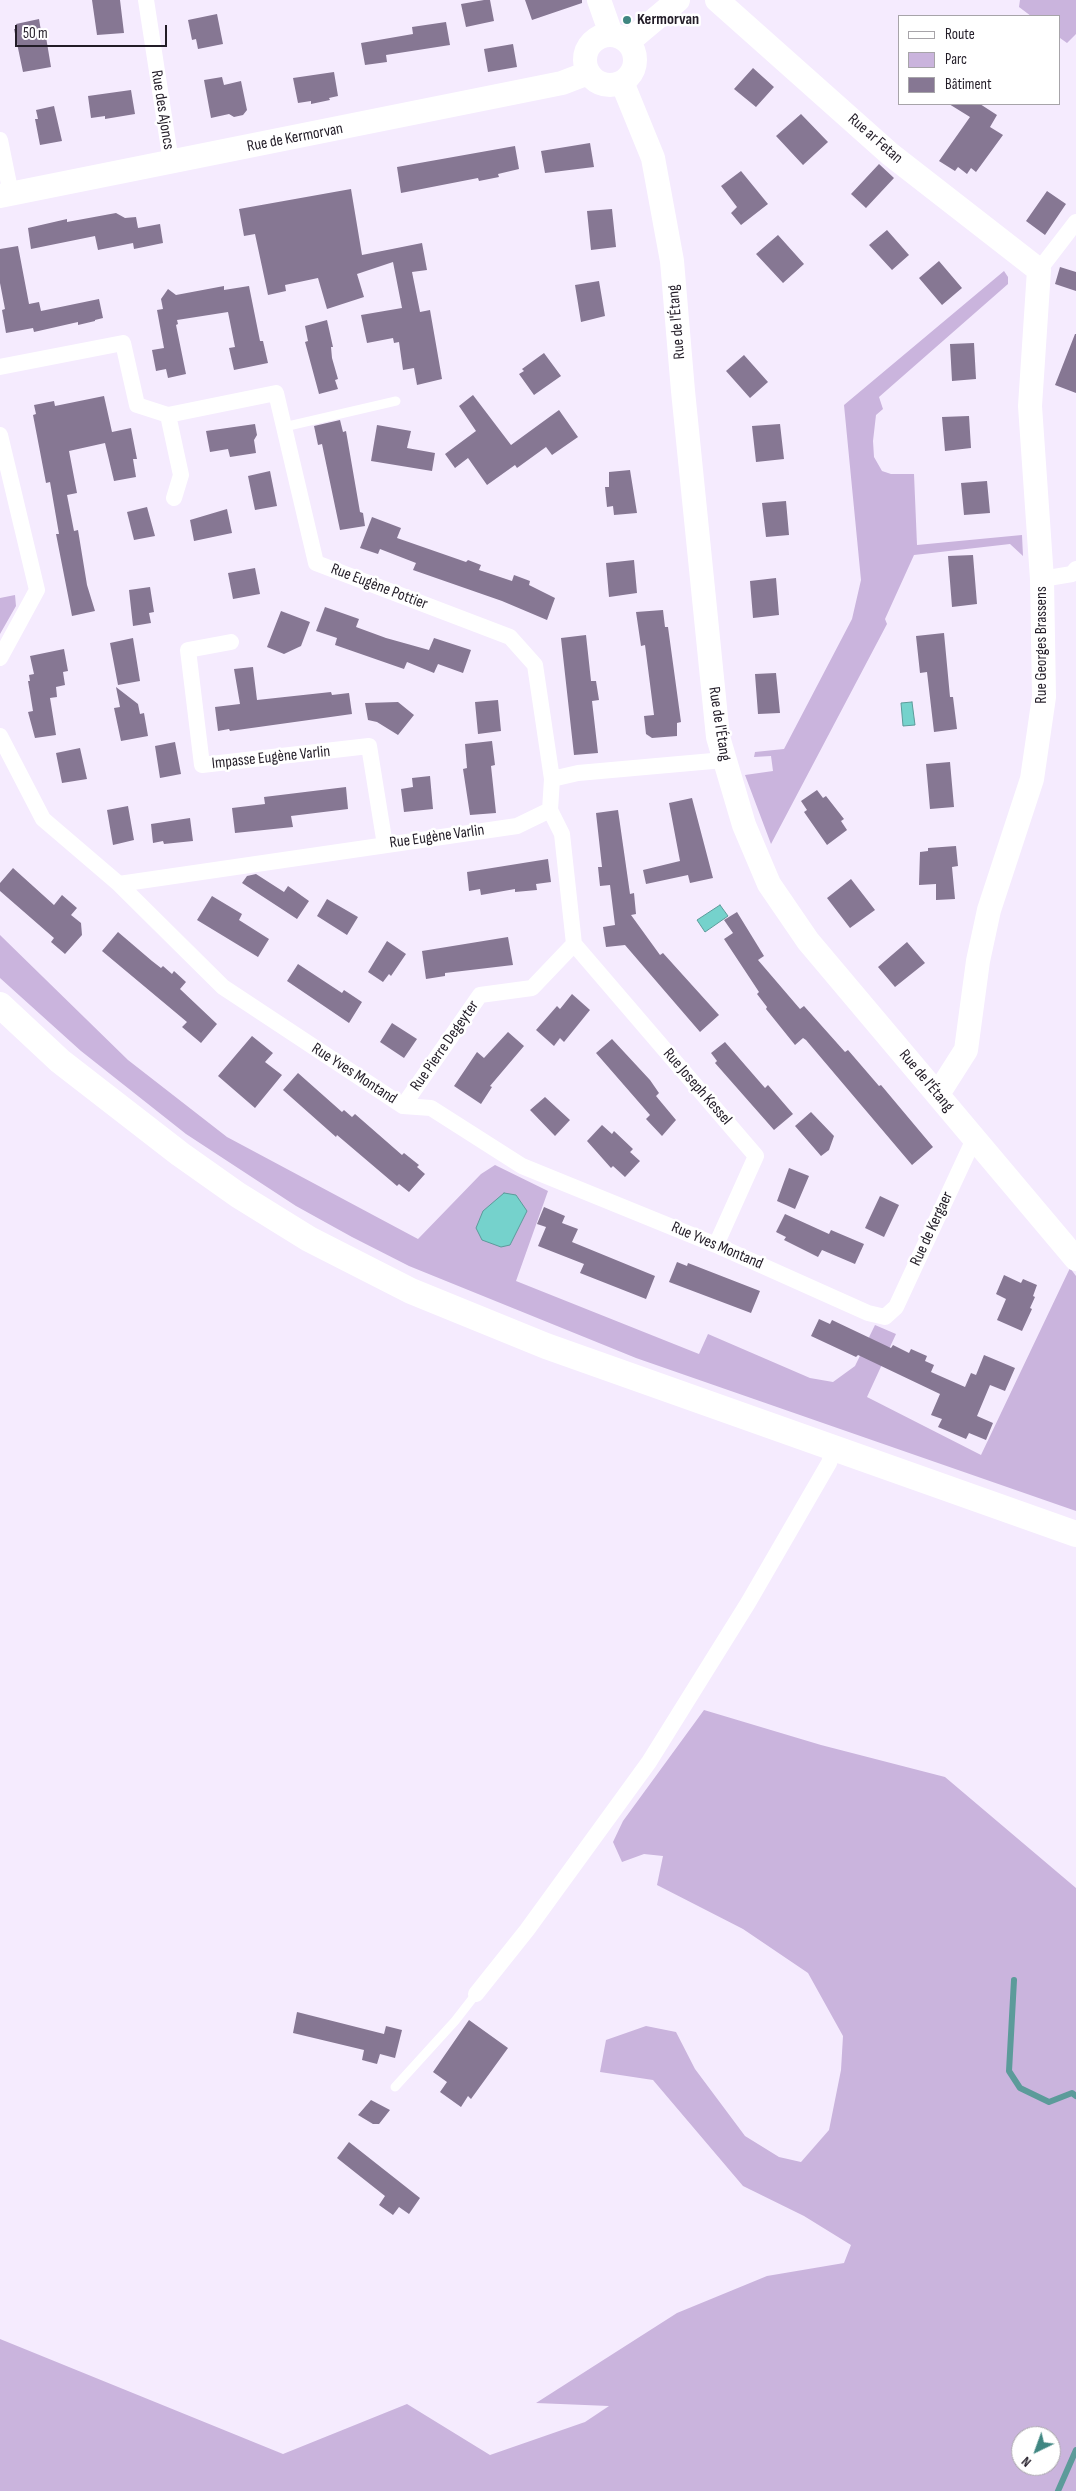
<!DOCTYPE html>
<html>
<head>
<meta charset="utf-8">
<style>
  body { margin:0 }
  #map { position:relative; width:1076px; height:2491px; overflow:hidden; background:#f5ebfe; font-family:"Sofia Sans Condensed",sans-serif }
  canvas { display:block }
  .legend { position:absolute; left:898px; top:15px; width:162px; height:90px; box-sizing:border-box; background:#fff; border:1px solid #a7a4a9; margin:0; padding:6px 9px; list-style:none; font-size:15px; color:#221c27 }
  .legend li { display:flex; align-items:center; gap:10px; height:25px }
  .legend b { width:25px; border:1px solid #a7a4a9 }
  .north { position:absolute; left:1011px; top:2426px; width:50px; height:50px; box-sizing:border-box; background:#fff; border:1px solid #a7a4a9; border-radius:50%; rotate:222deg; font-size:14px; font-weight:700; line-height:20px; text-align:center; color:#221c27 }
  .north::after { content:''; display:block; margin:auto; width:18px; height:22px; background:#3f8681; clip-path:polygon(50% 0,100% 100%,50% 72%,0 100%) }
  .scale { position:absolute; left:15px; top:25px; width:152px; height:22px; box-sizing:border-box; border:2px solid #221c27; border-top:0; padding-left:6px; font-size:15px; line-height:18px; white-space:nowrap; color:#221c27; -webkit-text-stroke:4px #fff; paint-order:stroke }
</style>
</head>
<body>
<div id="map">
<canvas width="1076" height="2491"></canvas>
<ul class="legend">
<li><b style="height:6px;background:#fff"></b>Route</li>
<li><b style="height:14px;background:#cab4dd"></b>Parc</li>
<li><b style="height:14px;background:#867793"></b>Bâtiment</li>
</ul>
<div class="north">N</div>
<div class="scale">50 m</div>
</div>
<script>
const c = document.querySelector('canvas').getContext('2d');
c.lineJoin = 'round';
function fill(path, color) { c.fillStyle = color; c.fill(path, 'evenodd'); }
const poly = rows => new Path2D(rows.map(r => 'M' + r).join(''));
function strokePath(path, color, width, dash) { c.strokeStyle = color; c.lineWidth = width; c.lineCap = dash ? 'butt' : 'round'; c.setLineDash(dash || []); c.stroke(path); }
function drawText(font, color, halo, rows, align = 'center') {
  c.font = font + ' "Sofia Sans Condensed",sans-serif'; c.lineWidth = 5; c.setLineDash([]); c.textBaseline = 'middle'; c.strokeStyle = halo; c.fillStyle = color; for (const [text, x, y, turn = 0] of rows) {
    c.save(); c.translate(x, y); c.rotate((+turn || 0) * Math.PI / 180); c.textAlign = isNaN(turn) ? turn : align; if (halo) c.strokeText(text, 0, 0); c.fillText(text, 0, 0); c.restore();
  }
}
const green = poly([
  [1020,0,1076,0,1076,34,1067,43,1060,38,1060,16,1031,16,1019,7],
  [1004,271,1008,277,1008,284,879,397,883,409,876,415,873,441,874,457,882,471,891,474,914,474,917,545,1022,535,1023,556,1010,544,914,555,885,619,887,624,771,844,745,775,773,771,771,756,754,757,755,752,784,749,852,619,861,580,844,405],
  [15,595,16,606,0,634,0,598],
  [0,935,128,1060,227,1137,418,1239,481,1174,495,1165,548,1191,516,1281,699,1354,708,1334,810,1378,833,1382,855,1366,875,1325,896,1334,867,1397,981,1455,1070,1268,1076,1276,1076,1511,636,1358,409,1266,352,1237,296,1206,186,1134,81,1051,0,978],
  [704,1710,821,1745,945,1777,1076,1888,1076,2491,0,2491,0,2339,283,2454,407,2404,490,2455,585,2422,609,2406,536,2403,677,2313,767,2276,844,2263,851,2245,804,2216,743,2186,653,2080,600,2072,606,2040,646,2026,676,2032,695,2069,745,2136,779,2157,801,2162,829,2130,841,2070,843,2036,808,1973,743,1929,657,1885,663,1856,644,1854,622,1862,613,1842,623,1821],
  [1021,2436,1051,2436,1051,2466,1021,2466]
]);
const water = poly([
  [912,702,915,725,903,726,901,703,912,702],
  [720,905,728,916,705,932,697,920,720,905],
  [504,1193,516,1195,527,1211,510,1245,501,1247,482,1240,476,1228,483,1211,504,1193]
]);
const stream = poly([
  [1014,1980,1009,2071,1020,2088,1049,2102,1072,2093,1076,2096],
  [1058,2491,1076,2450]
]);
const building = poly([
  [92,0,120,0,124,33,97,35],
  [484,0,490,0,494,21,466,27,461,4],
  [525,0,582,0,582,3,532,20],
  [217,14,223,44,198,49,196,39,192,40,188,20],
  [39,19,41,31,45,31,51,67,23,72,14,29,17,29,16,24],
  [446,22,450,45,386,55,387,62,365,65,361,43,413,34,412,27],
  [513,44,517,67,488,72,484,49],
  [753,68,774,87,756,107,734,89],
  [334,72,338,96,329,98,330,100,311,104,311,101,298,103,293,78],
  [222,77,224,85,241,81,247,110,243,115,234,117,229,114,211,118,204,80],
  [131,90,135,114,105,119,105,116,91,118,88,96],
  [949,104,980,104,997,115,990,127,1003,135,976,172,971,168,967,174,958,167,955,171,939,161,970,117],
  [54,106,62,141,40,145,35,119,38,119,36,110],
  [801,114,828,142,803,165,776,136],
  [590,143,594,167,545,173,541,151],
  [515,146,519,169,498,174,499,177,479,181,478,178,401,193,397,167],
  [879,164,894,178,866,208,851,194],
  [741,171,768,204,741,225,731,213,737,207,721,186],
  [351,189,362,255,422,243,427,270,412,272,420,312,430,310,442,379,417,385,414,368,403,370,399,342,394,343,393,338,367,343,361,315,402,308,393,262,357,274,364,297,327,309,318,278,285,285,286,291,268,295,255,234,244,236,239,209],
  [1047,191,1066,204,1045,235,1026,221],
  [612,209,616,247,591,250,587,211],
  [116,213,125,218,136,217,138,228,160,224,163,243,134,249,133,243,98,250,95,236,31,249,28,228,67,219,67,222],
  [887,230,909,255,892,270,869,245],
  [778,235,804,264,783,283,756,254],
  [18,246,29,304,39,302,41,311,99,299,103,318,95,320,95,321,78,325,78,322,34,332,33,328,6,333,2,310,5,309,0,283,0,249],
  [939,261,962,288,942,305,919,278],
  [1060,267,1076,272,1076,291,1055,284],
  [599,281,605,316,581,322,575,285],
  [224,286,224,290,249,286,260,341,263,341,268,363,234,370,229,348,235,347,228,312,177,320,178,324,176,325,186,374,168,378,166,369,156,371,152,350,164,348,157,310,163,309,161,299,168,289,176,295],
  [327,320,333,347,331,347,332,358,338,379,335,380,338,389,319,394,305,342,308,341,305,326],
  [1075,334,1076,334,1076,393,1055,385],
  [974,343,976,379,952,381,950,344],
  [544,353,561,376,534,395,519,374,524,371,522,369],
  [744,355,768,382,750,398,726,371],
  [473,395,511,445,559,410,578,437,552,455,546,447,517,468,515,465,487,485,468,458,455,468,445,454,476,431,459,406],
  [104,396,112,432,131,428,137,459,133,459,136,477,114,481,105,443,69,451,77,493,67,495,74,531,78,530,87,585,95,611,72,616,56,534,59,534,50,482,46,483,33,415,36,414,34,405,54,401,55,406],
  [969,416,971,448,945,451,942,417],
  [340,420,343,432,346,431,360,512,363,513,365,526,340,530,322,444,318,445,314,426],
  [255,424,257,435,254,440,256,453,230,457,228,449,210,452,206,431],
  [780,424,784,459,756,462,752,426],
  [377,425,411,431,407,448,435,453,432,471,371,461],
  [630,470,637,513,614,515,613,506,607,507,605,487,609,487,609,472],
  [270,471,277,506,255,510,248,476],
  [987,481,990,513,964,515,961,483],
  [786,501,789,535,766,537,762,503],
  [147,507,155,536,134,540,127,512],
  [227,509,232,533,194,541,190,520],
  [372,517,401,528,397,538,466,562,468,560,481,565,479,570,512,581,514,575,530,581,529,585,555,598,547,620,502,601,413,570,416,563,380,549,378,554,360,548],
  [973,555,977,604,952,607,948,556],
  [634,560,637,593,609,597,606,563],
  [255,568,260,594,233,599,228,573],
  [776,578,779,615,753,618,750,581],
  [150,587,154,612,149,613,151,623,133,626,129,590],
  [325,607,359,619,356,627,386,638,429,650,434,638,471,650,463,673,438,664,434,673,407,662,404,669,335,645,337,638,316,631],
  [663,610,665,627,668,627,681,722,677,723,677,736,652,738,646,734,644,716,654,715,645,645,641,646,636,612],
  [281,611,310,622,301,646,284,654,267,647],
  [944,633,950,697,953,697,957,729,934,732,927,672,920,673,916,636],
  [586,635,591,681,596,681,599,700,592,701,598,753,574,755,561,638],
  [133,638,140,681,118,685,110,643],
  [64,649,68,671,63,672,65,685,56,687,57,697,50,698,56,735,35,738,28,712,33,711,28,681,30,681,29,675,34,674,30,656],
  [253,667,257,700,331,692,332,695,349,693,352,714,230,731,229,729,218,731,215,707,240,704,234,669],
  [776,673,780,713,758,714,755,674],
  [116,687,138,704,140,714,144,713,148,736,121,741,114,708,120,707],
  [498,700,501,731,478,734,475,702],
  [398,702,414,715,398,735,377,722,368,720,365,703],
  [492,741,495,765,491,766,496,813,470,815,463,769,467,768,465,744],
  [175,742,181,774,160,778,155,746],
  [80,748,87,779,62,783,56,753],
  [950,762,954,807,930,809,926,764],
  [430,776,433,809,404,812,401,789,413,787,412,778],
  [346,787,348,809,291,816,293,827,235,833,232,808,265,804,264,797],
  [817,790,823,798,826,796,844,819,841,821,847,830,827,845,804,812,807,810,801,801],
  [692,798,713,878,690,883,688,875,646,884,643,870,680,861,669,803],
  [128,806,134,840,113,845,107,810],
  [618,810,630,894,634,893,636,914,631,915,660,955,663,953,719,1015,700,1032,625,945,606,947,603,927,615,925,610,885,600,886,598,867,602,867,596,813],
  [190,818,193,841,164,844,163,841,153,843,151,824],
  [956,846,958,866,952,867,955,899,936,900,936,884,919,885,920,852,928,851,928,848],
  [548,859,551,882,536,884,537,890,515,892,515,889,481,895,480,889,469,891,467,872],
  [13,868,54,905,62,895,77,908,71,915,81,923,82,935,65,954,51,942,54,938,0,891,0,883],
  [256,874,284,892,288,886,309,901,297,919,242,883,247,876],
  [851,879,875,910,850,928,827,898],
  [212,896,242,914,239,920,269,939,258,957,197,920],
  [327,899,358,917,347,935,317,916],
  [737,912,764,956,758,960,800,1009,804,1006,845,1052,848,1050,879,1086,881,1085,933,1147,912,1165,806,1040,803,1038,795,1045,766,1009,767,1007,757,994,759,992,724,939,733,933,724,920],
  [118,932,152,961,161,968,163,966,172,974,174,971,186,982,180,989,217,1024,201,1043,182,1027,187,1022,102,951],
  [508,937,513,965,445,973,445,976,426,979,422,951],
  [387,941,406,954,391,976,389,974,383,982,368,972],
  [907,942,925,963,895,987,878,967],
  [298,964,342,993,344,990,362,1002,349,1023,287,981],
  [572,994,590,1010,564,1042,560,1038,554,1046,536,1030,557,1006,560,1009],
  [392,1023,417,1039,404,1058,380,1042],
  [508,1032,524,1046,490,1086,492,1087,481,1104,454,1086,477,1052,484,1058],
  [252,1036,273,1053,265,1062,282,1075,255,1108,218,1076],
  [612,1039,650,1080,659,1093,656,1096,676,1120,662,1136,646,1119,650,1115,596,1053],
  [725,1042,765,1088,768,1085,793,1114,774,1130,715,1063,717,1061,711,1053],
  [298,1073,342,1112,344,1110,352,1117,355,1114,402,1155,404,1153,419,1165,417,1167,425,1174,409,1192,399,1184,397,1186,337,1135,336,1137,283,1090],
  [545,1097,570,1120,555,1136,530,1110],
  [811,1112,834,1136,829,1150,821,1156,795,1126],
  [602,1125,612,1134,614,1131,633,1149,630,1152,640,1161,625,1177,613,1166,611,1168,587,1141],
  [789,1168,809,1176,795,1209,777,1201],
  [880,1196,899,1205,884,1237,865,1228],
  [544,1207,565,1216,562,1223,578,1229,572,1242,655,1276,646,1299,580,1273,584,1264,538,1246,546,1227,537,1224],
  [785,1214,829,1234,831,1230,864,1244,855,1264,822,1250,818,1257,784,1240,786,1237,776,1232],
  [677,1262,687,1266,688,1263,760,1291,751,1313,669,1282],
  [1004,1275,1021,1283,1023,1279,1037,1285,1033,1296,1035,1297,1030,1308,1032,1309,1022,1331,997,1320,1006,1299,996,1294],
  [819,1319,830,1324,832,1320,891,1348,893,1345,909,1353,911,1349,927,1356,925,1361,934,1365,931,1372,965,1387,971,1373,976,1375,984,1355,1015,1368,1005,1391,990,1385,977,1416,993,1423,986,1440,969,1433,966,1439,938,1427,942,1419,931,1415,940,1394,858,1355,856,1357,811,1336],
  [297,2012,384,2034,386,2026,402,2030,395,2058,380,2054,377,2064,362,2060,364,2050,293,2033],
  [469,2020,508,2048,471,2099,468,2096,461,2107,440,2092,447,2082,433,2072],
  [371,2100,390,2110,379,2124,373,2124,358,2115],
  [349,2142,420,2198,409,2214,399,2207,393,2215,379,2205,385,2196,337,2158]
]);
const lane = poly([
  [284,427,396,401],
  [395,2087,455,2021,476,1994]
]);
const street = poly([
  [146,0,171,162],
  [0,140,11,194],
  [1039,270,1076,222],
  [0,367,123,343,137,405,168,415,276,393,316,563,510,637,535,665,552,779],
  [168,415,181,475,174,498],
  [0,435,37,590,0,658],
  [1042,579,1072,574,1076,569],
  [231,642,188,650,202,765,369,746,385,845],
  [0,736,43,819,119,884,223,987,403,1106,431,1108,522,1166,716,1245,868,1313,885,1317,896,1307,974,1139],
  [119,884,517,826,550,810,552,779,578,773,724,760],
  [574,944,756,1156,716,1245],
  [403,1106,480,995,532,988,574,944,562,834,550,810],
  [476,1994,527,1930,649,1762,748,1603,829,1463,834,1448]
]);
const secondary = poly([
  [599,0,611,34],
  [717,0,890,154,1039,270,1030,406,1042,579,1044,697,1032,779,989,910,978,961,966,1050,938,1094],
  '585 60a25 25 0 1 1 50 0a25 25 0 1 1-50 0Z',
  [628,42,678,0],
  [622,82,653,158,672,261,683,391,718,737,744,825,769,884,808,941,1076,1259],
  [0,196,562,83,588,73]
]);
const primary = poly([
  [0,1005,60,1061,180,1154,238,1195,309,1239,411,1291,546,1346,1076,1534]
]);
const markers = [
  [627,20,5,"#3f8681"]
];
const poiNames = [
  ["Kermorvan",637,20]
];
const streetNames = [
  ["Rue des Ajoncs",162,110,81],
  ["Rue de Kermorvan",295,138,-11],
  ["Rue ar Fetan",875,139,41],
  ["Rue de l'Étang",677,322,-95],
  ["Rue Eugène Pottier",379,587,21],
  ["Rue Georges Brassens",1042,645,-90],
  ["Rue de l'Étang",719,724,81],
  ["Impasse Eugène Varlin",271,758,-6],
  ["Rue Eugène Varlin",437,837,-8],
  ["Rue Pierre Degeyter",445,1046,-55],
  ["Rue Yves Montand",354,1074,33],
  ["Rue de l'Étang",926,1081,50],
  ["Rue Joseph Kessel",697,1087,49],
  ["Rue de Kergaer",932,1229,-65],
  ["Rue Yves Montand",717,1246,23]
];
fill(green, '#cab4dd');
fill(water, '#75d2cc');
strokePath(water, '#5c9b9a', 1);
strokePath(stream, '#5c9b9a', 6);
fill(building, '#867793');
strokePath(lane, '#fff', 9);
strokePath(street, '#fff', 16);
strokePath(secondary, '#fff', 24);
strokePath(primary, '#fff', 26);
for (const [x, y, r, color] of markers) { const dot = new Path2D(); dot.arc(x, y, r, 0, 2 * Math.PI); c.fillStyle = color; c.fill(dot); strokePath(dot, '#fff', 2); }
drawText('bold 16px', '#221c27', '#fff', poiNames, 'left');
drawText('16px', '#221c27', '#fff', streetNames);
</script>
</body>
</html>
